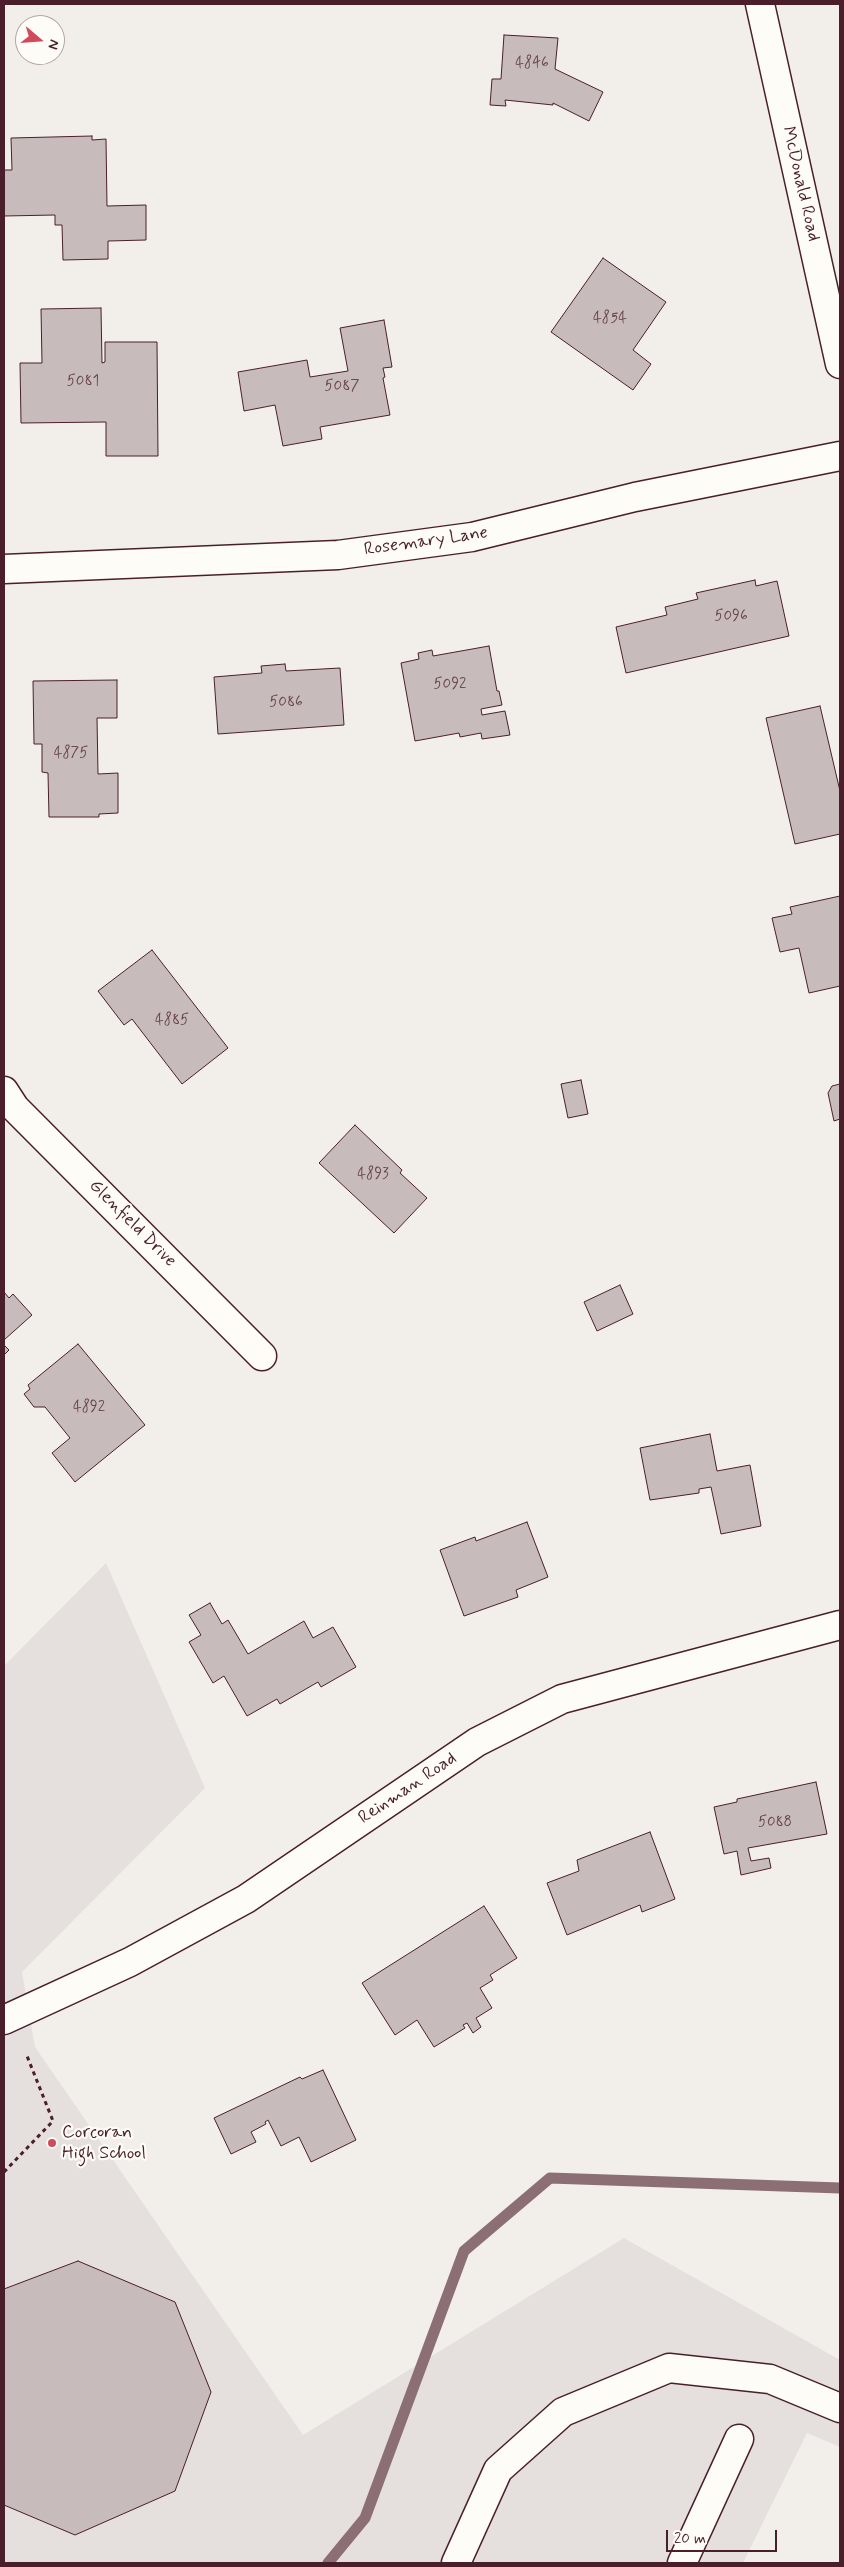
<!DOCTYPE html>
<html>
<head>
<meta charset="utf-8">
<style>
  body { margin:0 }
  #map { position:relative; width:844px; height:2567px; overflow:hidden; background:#f2efeb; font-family:Mynerve,sans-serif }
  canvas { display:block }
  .frame { position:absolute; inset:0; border:5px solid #4a1f2b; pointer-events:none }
  .north { position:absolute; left:15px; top:15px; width:50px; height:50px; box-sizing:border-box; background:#fdfcf7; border:1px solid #b5a4a5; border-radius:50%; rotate:108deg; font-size:14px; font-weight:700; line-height:20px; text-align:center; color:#4a1f2b }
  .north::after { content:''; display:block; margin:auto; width:18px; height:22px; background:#d1495b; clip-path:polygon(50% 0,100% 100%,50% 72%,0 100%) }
  .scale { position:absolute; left:666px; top:2530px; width:111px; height:22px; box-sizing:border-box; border:2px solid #4a1f2b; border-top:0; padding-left:6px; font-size:15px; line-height:18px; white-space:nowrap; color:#4a1f2b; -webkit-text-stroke:4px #fdfcf7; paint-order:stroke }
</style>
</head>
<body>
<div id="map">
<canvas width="844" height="2567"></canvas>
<div class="frame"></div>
<div class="north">N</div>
<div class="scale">20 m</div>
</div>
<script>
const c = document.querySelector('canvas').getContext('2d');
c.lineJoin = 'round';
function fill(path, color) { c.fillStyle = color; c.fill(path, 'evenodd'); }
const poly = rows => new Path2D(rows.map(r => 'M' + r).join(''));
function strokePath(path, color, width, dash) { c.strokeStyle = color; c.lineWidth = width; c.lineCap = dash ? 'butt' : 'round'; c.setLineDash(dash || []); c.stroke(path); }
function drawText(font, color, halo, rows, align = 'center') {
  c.font = font + ' Mynerve,sans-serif'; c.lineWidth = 4.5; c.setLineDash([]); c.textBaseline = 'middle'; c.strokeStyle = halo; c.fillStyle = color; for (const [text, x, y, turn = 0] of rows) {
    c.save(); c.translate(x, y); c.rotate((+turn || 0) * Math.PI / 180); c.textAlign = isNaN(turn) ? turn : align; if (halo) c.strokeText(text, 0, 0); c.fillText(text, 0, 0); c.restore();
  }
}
const built = poly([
  [106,1563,205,1788,22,1972,35,2047,303,2435,624,2238,840,2360,840,2447,807,2433,743,2563,4,2563,4,1666]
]);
const stream = poly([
  [328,2563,365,2518,464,2251,550,2178,840,2188]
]);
const building = poly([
  [504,35,558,38,555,69,603,92,589,121,553,103,553,105,505,100,506,106,490,105,492,79,501,79,504,35],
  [92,136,92,140,106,139,107,206,146,205,146,240,108,241,108,259,63,260,62,225,55,225,55,215,4,216,4,170,12,170,11,138,92,136],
  [603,258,666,302,633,350,651,364,633,390,551,332,603,258],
  [101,308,102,363,105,362,105,342,157,342,158,456,106,456,106,422,21,423,20,363,42,363,41,309,101,308],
  [384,320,392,367,383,368,385,377,383,378,390,415,320,427,322,439,283,446,275,405,244,411,238,372,307,360,310,377,348,371,340,328,384,320],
  [755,580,756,586,777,581,789,636,626,673,616,627,667,615,665,607,698,599,696,593,755,580],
  [489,646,497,691,499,691,502,705,481,709,482,715,505,711,510,735,482,739,481,733,460,737,459,733,415,741,401,663,419,659,418,653,432,650,433,656,489,646],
  [285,664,286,671,340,668,344,725,218,734,214,677,262,673,261,666,285,664],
  [117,680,117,718,97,718,98,774,118,773,118,813,99,814,99,817,49,817,48,773,42,772,42,744,34,744,33,681,117,680],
  [820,706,840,791,840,834,795,844,766,718,820,706],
  [840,896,840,986,809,993,799,948,780,952,772,918,792,914,790,907,840,896],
  [152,950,228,1048,182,1084,132,1019,124,1025,98,991,152,950],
  [581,1080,588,1114,568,1118,561,1084,581,1080],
  [840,1084,840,1119,834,1121,828,1093,832,1086,840,1084],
  [355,1125,402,1170,400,1173,427,1198,394,1233,319,1163,355,1125],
  [620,1285,633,1314,597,1331,584,1302,620,1285],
  [4,1292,9,1298,13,1294,32,1315,4,1340,4,1292],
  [78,1344,145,1425,75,1482,52,1453,70,1438,45,1407,34,1407,24,1394,30,1389,28,1385,78,1344],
  [4,1345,9,1350,4,1355,4,1345],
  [710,1434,717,1471,750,1465,761,1526,721,1534,711,1487,699,1489,699,1493,650,1500,640,1448,710,1434],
  [527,1522,548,1577,516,1590,518,1597,464,1616,440,1550,475,1537,476,1541,527,1522],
  [210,1603,222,1624,228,1620,248,1654,304,1621,313,1638,333,1627,356,1667,321,1687,318,1682,280,1704,277,1699,247,1716,224,1676,213,1683,189,1642,201,1635,189,1615,210,1603],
  [816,1782,827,1834,748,1848,751,1861,769,1858,771,1868,741,1875,737,1851,724,1854,714,1807,737,1802,737,1799,816,1782],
  [650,1832,675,1899,642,1912,640,1905,567,1935,547,1883,579,1871,577,1860,650,1832],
  [484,1906,517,1958,490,1975,493,1980,480,1988,492,2008,476,2018,481,2027,473,2033,467,2023,463,2025,465,2028,434,2047,417,2020,395,2035,362,1983,484,1906],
  [323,2070,356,2140,311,2162,299,2137,281,2146,268,2120,265,2122,266,2124,251,2132,256,2142,231,2154,214,2118,300,2077,302,2079,323,2070],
  [78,2261,175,2302,211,2392,175,2491,75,2535,4,2505,4,2289,78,2261]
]);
const path = poly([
  [4,2172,53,2121,27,2056]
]);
const minor = poly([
  [760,4,840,364],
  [4,569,338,555,472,537,635,497,840,456],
  [4,1091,15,1108,262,1356],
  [4,2020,130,1962,246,1899,477,1742,562,1699,840,1625],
  [456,2563,498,2470,563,2412,669,2368,770,2379,840,2408],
  [682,2563,739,2439]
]);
const markers = [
  [52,2143,5,"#d1495b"]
];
const numberNames = [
  ["4846",532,64],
  ["4854",610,319],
  ["5081",83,382],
  ["5087",342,387],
  ["5096",731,617],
  ["5092",450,685],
  ["5086",286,703],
  ["4875",71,754],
  ["4885",172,1021],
  ["4893",373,1175],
  ["4892",89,1408],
  ["5088",775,1823]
];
const streetNames = [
  ["McDonald Road",800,184,77],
  ["Rosemary Lane",426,542,-8],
  ["Glenfield Drive",132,1224,45],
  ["Reinman Road",408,1789,-34]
];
const poiNames = [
  ["Corcoran",62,2133],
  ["High School",62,2154]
];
fill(built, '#e5dfdd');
strokePath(stream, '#8b6f75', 11);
fill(building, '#c8bbbb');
strokePath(building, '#4a1f2b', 1);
strokePath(minor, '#4a1f2b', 31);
strokePath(path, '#4a1f2b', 3, [4, 4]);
strokePath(minor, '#fdfcf7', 28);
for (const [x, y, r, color] of markers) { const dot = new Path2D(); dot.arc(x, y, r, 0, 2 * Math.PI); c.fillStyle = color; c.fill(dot); strokePath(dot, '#fdfcf7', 2); }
drawText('15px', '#6a464f', null, numberNames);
drawText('18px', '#4a1f2b', '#fdfcf7', streetNames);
drawText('18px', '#4a1f2b', '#fdfcf7', poiNames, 'left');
</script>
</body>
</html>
